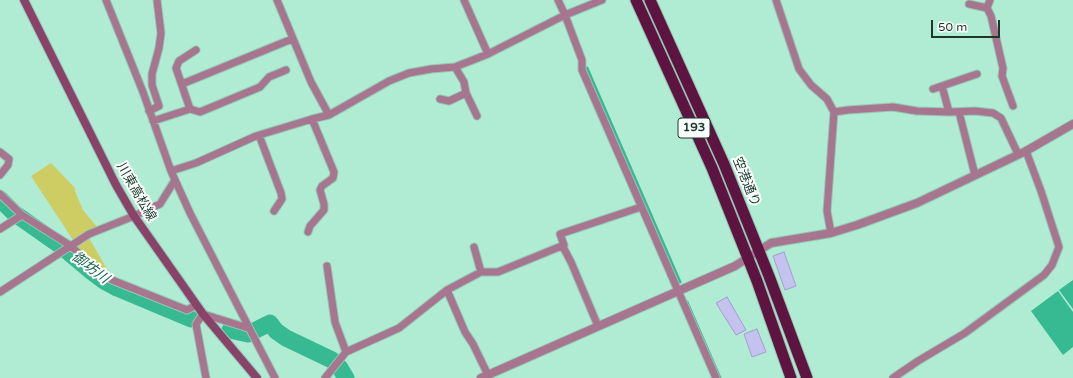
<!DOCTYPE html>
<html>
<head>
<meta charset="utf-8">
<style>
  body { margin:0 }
  #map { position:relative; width:1073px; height:378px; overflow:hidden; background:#b0ebd4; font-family:"Varela Round",sans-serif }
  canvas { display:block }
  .scale { position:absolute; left:931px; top:20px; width:69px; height:18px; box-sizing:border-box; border:2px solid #1f362d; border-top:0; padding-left:5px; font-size:12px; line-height:14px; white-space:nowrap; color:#1f362d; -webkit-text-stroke:3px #f9fffc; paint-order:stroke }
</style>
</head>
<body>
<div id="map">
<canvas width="1073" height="378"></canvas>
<div class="scale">50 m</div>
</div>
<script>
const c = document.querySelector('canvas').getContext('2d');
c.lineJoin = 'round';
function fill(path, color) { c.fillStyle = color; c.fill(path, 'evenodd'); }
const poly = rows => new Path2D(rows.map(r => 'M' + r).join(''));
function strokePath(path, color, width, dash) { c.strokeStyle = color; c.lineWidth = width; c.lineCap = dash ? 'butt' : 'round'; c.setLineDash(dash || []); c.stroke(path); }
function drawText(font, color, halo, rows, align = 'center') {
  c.font = font + ' "Varela Round","Noto Sans JP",sans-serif'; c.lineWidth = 4; c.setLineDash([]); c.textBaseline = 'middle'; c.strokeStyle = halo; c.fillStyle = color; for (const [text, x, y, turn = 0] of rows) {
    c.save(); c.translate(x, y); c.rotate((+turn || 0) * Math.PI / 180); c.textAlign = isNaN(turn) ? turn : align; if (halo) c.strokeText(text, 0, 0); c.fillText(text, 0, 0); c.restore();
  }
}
const green = poly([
  [51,163,75,188,75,191,83,210,98,228,73,240,31,176],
  [89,238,111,276,104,273,84,255,76,245]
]);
const water = poly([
  [1073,280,1073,309,1059,290],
  [1058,291,1073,312,1073,347,1063,355,1031,311]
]);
const stream = poly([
  [587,68,680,282],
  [687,302,720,378]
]);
const river = poly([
  [0,199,14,213,61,246,92,272,104,281,117,288,191,319],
  [230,330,248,334],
  [254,331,270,323,276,331,286,338,332,360,340,368,346,378]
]);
const building = poly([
  [784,252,796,286,785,290,773,256,784,252],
  [727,297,746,330,736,335,716,303,727,297],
  [757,329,766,352,752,357,744,334,757,329]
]);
const minor = poly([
  [106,0,143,92,171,171,190,213,275,378],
  [277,0,311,82,329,115],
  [464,0,488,54],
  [558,0,565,15,582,60,582,70,716,378],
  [776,0,799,69,811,85,827,99,834,112,827,211,831,233],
  [990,0,987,8,991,16,1003,68,1002,76,1013,106],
  [969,4,987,8],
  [455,67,464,82,466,93,477,116],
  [182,84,292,39],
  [942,86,949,112],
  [933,89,977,74],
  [440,99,449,101,466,93],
  [190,109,176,68,179,61,196,50],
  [149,111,159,106,152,85,152,74,159,48,161,33,157,0],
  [834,112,848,110,893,107,917,111,949,112,975,111,993,113,1001,118,1018,154],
  [959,112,975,175],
  [153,121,190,109,200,112,260,87,269,77,286,70],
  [259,135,281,193,282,199,274,211],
  [0,152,9,159,8,165,0,175],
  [171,171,196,163,256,136,312,119,329,115,389,81,409,73,431,69,455,67,488,54,565,15,602,0],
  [0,194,22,215,71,246,95,269,112,280,187,310,196,305],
  [0,229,22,215],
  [308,232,310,226,324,210,324,204,320,190,322,186,333,178,334,172,312,119],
  [562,245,571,262,598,326],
  [474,247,481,272],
  [327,266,335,322,346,352],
  [447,290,465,332,473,344,488,375],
  [0,292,89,234,134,216,160,204,175,180],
  [206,378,196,324,203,314,248,328],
  [325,378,346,352,399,328,447,290,481,272,498,272,564,245,560,234,641,207],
  [893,378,918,361,965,333,1044,275,1052,265,1059,247,1041,191,1026,151]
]);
const tertiary = poly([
  [481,378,735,266,771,243,831,233,857,225,917,203,1026,151,1073,124]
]);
const secondary = poly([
  [24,0,116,185,134,216,203,314,257,378]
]);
const trunk = poly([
  [636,0,712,168,757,281,791,378],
  [650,0,724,164,769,276,807,378]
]);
const shields = [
  [694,128,32]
];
const shieldNames = [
  ["193",694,128]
];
const streetNames = [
  ["空港通り",746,182,68],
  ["川東高松線",136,192,60]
];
const waterNames = [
  ["御坊川",90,268,37]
];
fill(green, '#cecd64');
fill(water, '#37b991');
strokePath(stream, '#37b991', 3);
strokePath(river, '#37b991', 17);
fill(building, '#c5c2ef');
strokePath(building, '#a29ece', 1);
strokePath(minor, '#93c7b3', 9);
strokePath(tertiary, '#93c7b3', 10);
strokePath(secondary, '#93c7b3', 10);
strokePath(trunk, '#93c7b3', 13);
strokePath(minor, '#a7758e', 7);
strokePath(tertiary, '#a7758e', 8);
strokePath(secondary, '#894268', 8);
strokePath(trunk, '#5e1440', 11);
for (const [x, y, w] of shields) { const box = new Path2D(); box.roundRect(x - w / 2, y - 10, w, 20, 3); c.fillStyle = '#f9fffc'; c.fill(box); strokePath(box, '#1f362d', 1); }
drawText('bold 12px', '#1f362d', null, shieldNames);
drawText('13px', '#1f362d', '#f9fffc', streetNames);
drawText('italic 14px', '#1c5e4a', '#f9fffc', waterNames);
</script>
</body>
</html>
